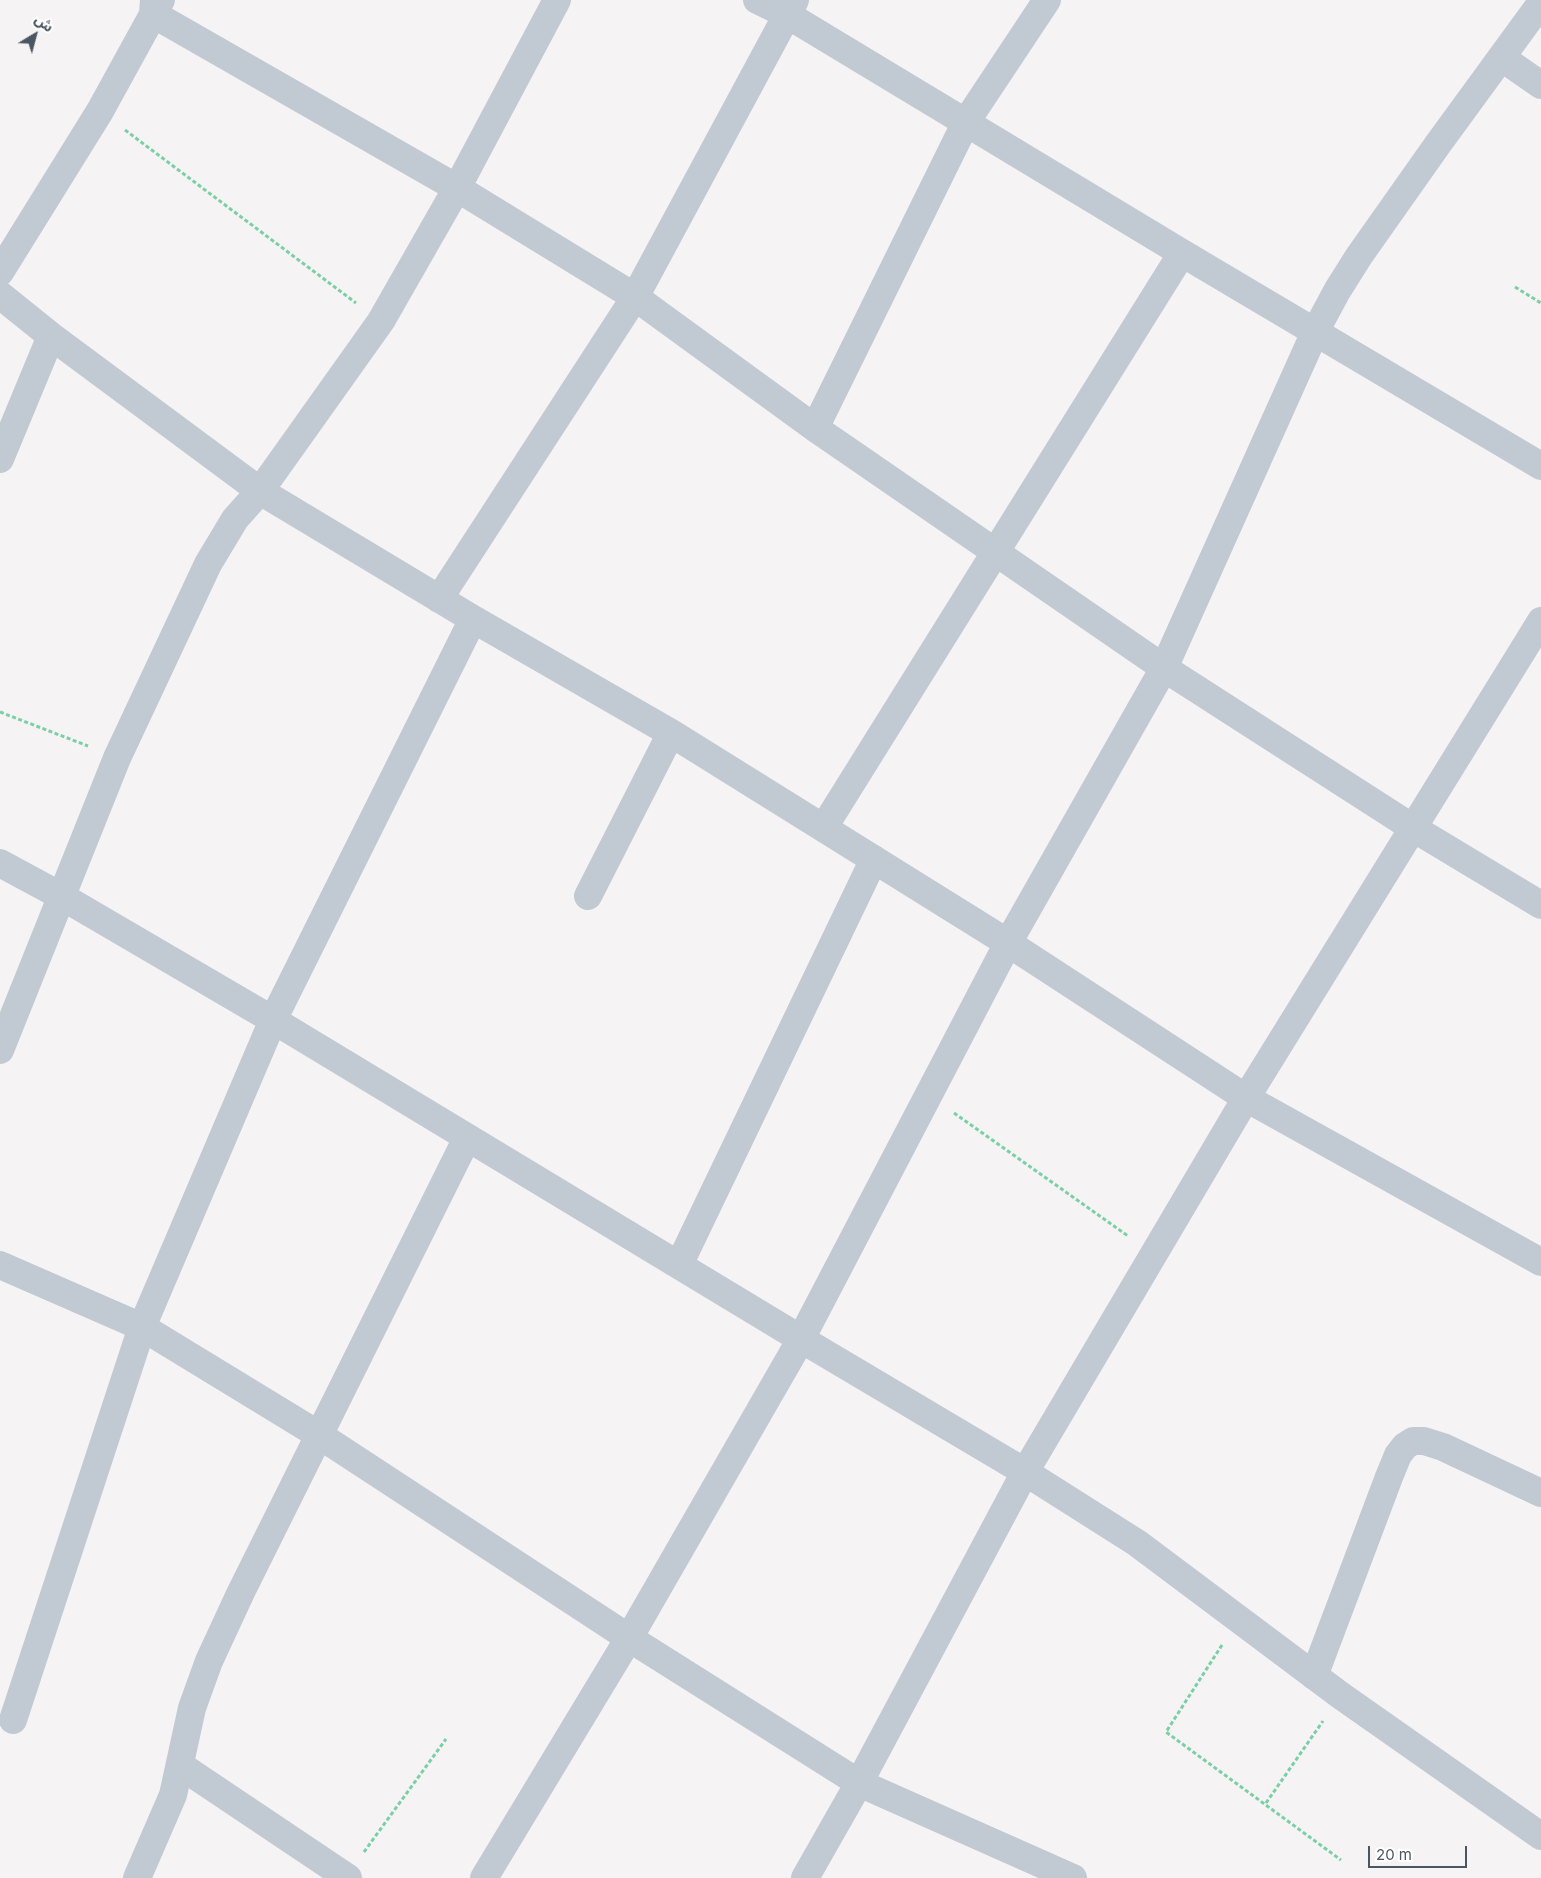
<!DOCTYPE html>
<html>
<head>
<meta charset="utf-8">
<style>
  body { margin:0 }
  #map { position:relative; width:1541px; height:1878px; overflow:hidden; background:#f5f3f3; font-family:Inter,"Noto Sans Arabic",sans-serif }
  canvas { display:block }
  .north { position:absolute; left:10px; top:10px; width:50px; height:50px; -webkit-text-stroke:4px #fff; paint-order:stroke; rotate:37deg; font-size:14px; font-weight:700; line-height:20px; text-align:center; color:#4a5661 }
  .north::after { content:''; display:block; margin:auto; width:18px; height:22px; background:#4a5661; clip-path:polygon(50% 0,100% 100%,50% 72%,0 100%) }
  .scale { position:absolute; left:1368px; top:1846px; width:99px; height:22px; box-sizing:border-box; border:2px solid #4a5661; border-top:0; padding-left:6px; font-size:15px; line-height:18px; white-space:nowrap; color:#4a5661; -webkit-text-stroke:4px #fff; paint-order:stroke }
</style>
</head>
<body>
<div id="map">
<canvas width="1541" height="1878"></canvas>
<div class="north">ش</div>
<div class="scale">20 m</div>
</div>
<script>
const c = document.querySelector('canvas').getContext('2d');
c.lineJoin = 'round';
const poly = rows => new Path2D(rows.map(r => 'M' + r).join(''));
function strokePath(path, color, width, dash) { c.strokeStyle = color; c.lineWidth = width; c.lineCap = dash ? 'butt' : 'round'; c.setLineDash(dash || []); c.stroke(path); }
const path = poly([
  [125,130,356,303],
  [1515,287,1541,303],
  [0,712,88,746],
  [954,1113,1128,1236],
  [1222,1645,1166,1732,1341,1860],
  [1266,1803,1323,1721],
  [364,1852,446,1739]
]);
const minor = poly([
  [154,0,153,14,457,188,635,297,815,428,1164,668,1413,828,1541,905],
  [757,0,786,14,1182,253,1541,466],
  [1502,58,1541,85],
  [0,272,100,111,161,0],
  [0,295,51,336,260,491,473,619,671,733,1008,943,1246,1098,1541,1262],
  [815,428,966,122,1047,0],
  [0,459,51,336],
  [439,599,635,297,795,0],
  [824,827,1182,253],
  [0,863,61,896,273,1020,801,1339,1025,1472,1137,1543,1340,1695,1541,1836],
  [588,896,671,733],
  [0,1050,117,758,208,564,235,519,260,491,381,321,457,188,557,0],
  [0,1265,142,1327,319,1435,629,1638,859,1783,1073,1878],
  [679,1265,874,859],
  [1314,1676,1389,1477,1398,1455,1405,1446,1413,1441,1424,1441,1443,1447,1541,1493],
  [13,1720,142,1327,273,1020,473,619],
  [181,1766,348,1878],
  [137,1878,173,1795,192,1708,209,1661,241,1592,467,1138],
  [484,1878,629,1638,801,1339,1008,943,1164,668,1315,332,1337,291,1359,256,1438,144,1541,3],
  [805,1878,859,1783,1025,1472,1246,1098,1541,621]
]);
strokePath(path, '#7ad0a6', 3, [4, 2.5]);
strokePath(minor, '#c1cad2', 28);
</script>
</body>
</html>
